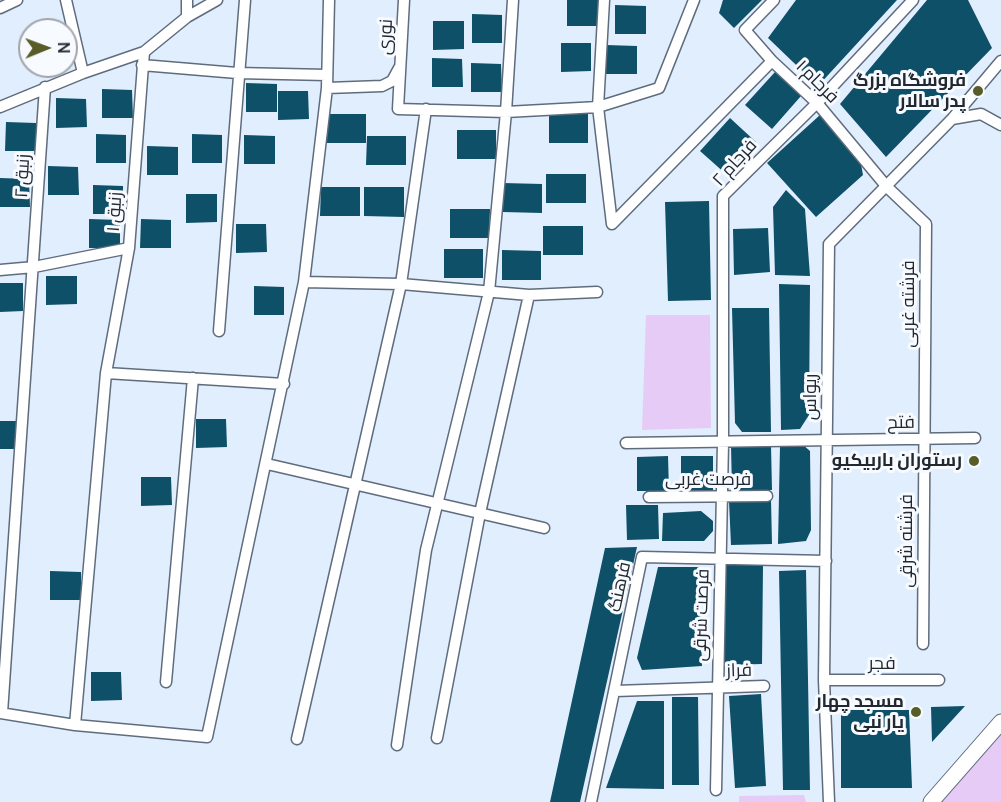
<!DOCTYPE html>
<html>
<head>
<meta charset="utf-8">
<style>
  body { margin:0 }
  #map { position:relative; width:1001px; height:802px; overflow:hidden; background:#e1eefe; font-family:Manrope,sans-serif }
  canvas { display:block }
  .north { position:absolute; left:18px; top:18px; width:60px; height:60px; box-sizing:border-box; background:#f7fafe; border:2px solid #a2a6ac; border-radius:50%; rotate:89deg; font-size:16px; font-weight:700; line-height:24px; text-align:center; color:#222830 }
  .north::after { content:''; display:block; margin:auto; width:21px; height:27px; background:#585c29; clip-path:polygon(50% 0,100% 100%,50% 72%,0 100%) }
</style>
</head>
<body>
<div id="map">
<canvas width="1001" height="802"></canvas>
<div class="north">N</div>
</div>
<script>
const c = document.querySelector('canvas').getContext('2d');
c.lineJoin = 'round';
function fill(path, color) { c.fillStyle = color; c.fill(path, 'evenodd'); }
const poly = rows => new Path2D(rows.map(r => 'M' + r).join(''));
function strokePath(path, color, width, dash) { c.strokeStyle = color; c.lineWidth = width; c.lineCap = dash ? 'butt' : 'round'; c.setLineDash(dash || []); c.stroke(path); }
function drawText(font, color, halo, rows, align = 'center') {
  c.font = font + ' Manrope,Cairo,sans-serif'; c.lineWidth = 6; c.setLineDash([]); c.textBaseline = 'middle'; c.strokeStyle = halo; c.fillStyle = color; for (const [text, x, y, turn = 0] of rows) {
    c.save(); c.translate(x, y); c.rotate((+turn || 0) * Math.PI / 180); c.textAlign = isNaN(turn) ? turn : align; if (halo) c.strokeText(text, 0, 0); c.fillText(text, 0, 0); c.restore();
  }
}
const green = poly([
  [646,315,710,315,711,428,642,430],
  [1001,733,1001,802,940,802],
  [804,795,806,802,739,802,739,796]
]);
const building = poly([
  [567,0,598,0,598,26,567,26],
  [723,0,762,0,734,28,719,13],
  [796,0,897,0,818,86,768,38],
  [927,0,968,0,992,48,886,157,840,104],
  [615,5,646,6,646,34,615,34],
  [472,14,502,15,502,43,472,43],
  [433,21,464,21,464,49,433,50],
  [561,43,591,43,591,71,561,72],
  [606,45,637,46,637,74,606,74],
  [432,58,462,59,463,87,432,87],
  [471,63,501,64,502,92,471,92],
  [775,72,801,96,772,129,745,105],
  [246,83,277,84,277,112,246,112],
  [102,89,132,90,133,118,102,118],
  [278,91,308,91,309,119,278,120],
  [56,98,86,99,87,127,56,128],
  [326,114,366,114,366,143,326,143],
  [549,114,588,114,588,143,549,143],
  [820,115,861,164,863,175,816,217,767,163],
  [730,118,756,142,727,175,700,151],
  [6,122,36,123,36,151,5,151],
  [457,130,496,130,496,159,457,159],
  [96,134,126,135,126,163,96,163],
  [192,134,222,135,222,163,192,163],
  [244,135,275,136,275,164,244,164],
  [367,136,406,136,406,165,366,165],
  [147,146,178,147,178,175,147,175],
  [48,166,78,167,79,195,48,195],
  [546,174,586,174,586,203,546,203],
  [0,178,29,179,30,207,0,207],
  [503,183,542,184,542,213,503,212],
  [93,185,123,186,123,214,93,214],
  [321,187,360,187,360,216,320,216],
  [364,187,404,187,404,217,364,216],
  [786,190,805,209,810,276,775,275,773,207],
  [186,194,217,194,217,222,186,223],
  [709,201,711,300,668,301,665,202],
  [450,209,490,209,489,238,450,238],
  [89,219,120,220,120,248,89,248],
  [141,219,171,220,171,248,140,248],
  [236,224,266,224,267,252,236,253],
  [543,226,583,226,583,255,543,255],
  [768,228,770,272,734,275,733,229],
  [444,249,483,249,483,278,444,278],
  [502,250,541,251,541,280,502,280],
  [46,276,77,276,77,304,46,305],
  [0,283,23,283,23,311,0,312],
  [779,284,810,285,809,415,800,429,781,430],
  [254,286,284,287,284,315,254,315],
  [732,308,769,308,771,432,742,432,735,423],
  [196,419,226,419,227,447,196,448],
  [0,421,16,421,17,449,0,449],
  [802,444,810,451,811,530,806,541,778,544,780,446],
  [731,445,771,445,772,490,732,490],
  [668,456,669,491,637,491,637,457],
  [681,456,713,456,713,490,681,491],
  [141,477,171,477,172,505,141,506],
  [771,500,772,544,731,545,729,501],
  [626,505,658,505,659,539,627,540],
  [701,511,713,521,713,531,704,541,662,541,663,513],
  [637,547,580,802,550,802,605,548],
  [724,565,763,565,762,664,723,665],
  [658,567,699,567,702,666,642,670,637,658],
  [806,570,810,790,783,790,779,571],
  [50,571,81,572,81,600,50,600],
  [91,672,121,672,122,700,91,701],
  [761,694,766,786,735,788,729,696],
  [672,697,698,697,699,785,672,785],
  [637,701,664,701,664,789,606,788],
  [965,706,932,742,931,707],
  [841,710,909,710,912,788,841,788]
]);
const minor = poly([
  [66,0,83,73],
  [187,0,187,17],
  [404,0,398,109,506,112,513,0],
  [604,0,598,107,612,224],
  [774,0,745,30,772,61,817,103,887,187,926,224,923,644],
  [0,8,17,0],
  [142,65,237,73,327,75],
  [327,88,382,86,392,81,399,68],
  [0,107,83,73,144,52,187,17,217,0],
  [952,119,981,114,1001,125],
  [612,224,772,61],
  [0,270,34,267,129,248],
  [304,282,401,284,529,295,597,292],
  [219,331,245,0],
  [106,373,284,384],
  [626,443,975,438],
  [267,464,544,528],
  [649,497,767,496],
  [824,680,939,680],
  [166,682,193,378],
  [615,691,764,686],
  [0,713,75,725,207,737,304,282,327,88,329,0],
  [2,713,45,87],
  [75,725,106,373,129,248,144,52],
  [437,738,480,513,529,295],
  [297,739,401,284,426,109],
  [397,745,426,550,489,292,506,112,598,107,659,88,694,0],
  [716,790,723,442,723,196,817,103,913,0],
  [591,802,642,557,826,561],
  [829,802,824,680,829,244,952,119,1001,61]
]);
const secondary = poly([
  [931,802,1001,722]
]);
const markers = [
  [978,91,6,"#585c29"],
  [974,461,6,"#585c29"],
  [916,712,6,"#585c29"]
];
const streetNames = [
  ["نوری",386,37,-87],
  ["فرجام ۱",817,82,45],
  ["فرجام ۲",735,163,-48],
  ["زنبق ۲",23,176,-87],
  ["زنبق ۱",115,212,-86],
  ["فرشته غربی",909,304,-90],
  ["ریواس",811,397,-90],
  ["فتح",901,423,-1],
  ["فرصت غربی",708,480],
  ["فرشته شرقی",907,541,-90],
  ["فرهنگ",620,587,-78],
  ["فرصت شرقی",702,615,-88],
  ["فجر",882,664],
  ["فراز",739,671,-2]
];
const poiNames = [
  ["فروشگاه بزرگ",966,81],
  ["پدر سالار",966,102],
  ["رستوران باربیکیو",962,461],
  ["مسجد چهار",904,702],
  ["یار نبی",904,723]
];
fill(green, '#e6cbf7');
fill(building, '#0d5067');
strokePath(minor, '#5f6c7e', 13);
strokePath(secondary, '#5f6c7e', 17);
strokePath(minor, '#fff', 10);
strokePath(secondary, '#fff', 15);
for (const [x, y, r, color] of markers) { const dot = new Path2D(); dot.arc(x, y, r, 0, 2 * Math.PI); c.fillStyle = color; c.fill(dot); strokePath(dot, '#f7fafe', 2); }
drawText('18px', '#222830', '#f7fafe', streetNames);
drawText('bold 18px', '#222830', '#f7fafe', poiNames, 'right');
</script>
</body>
</html>
